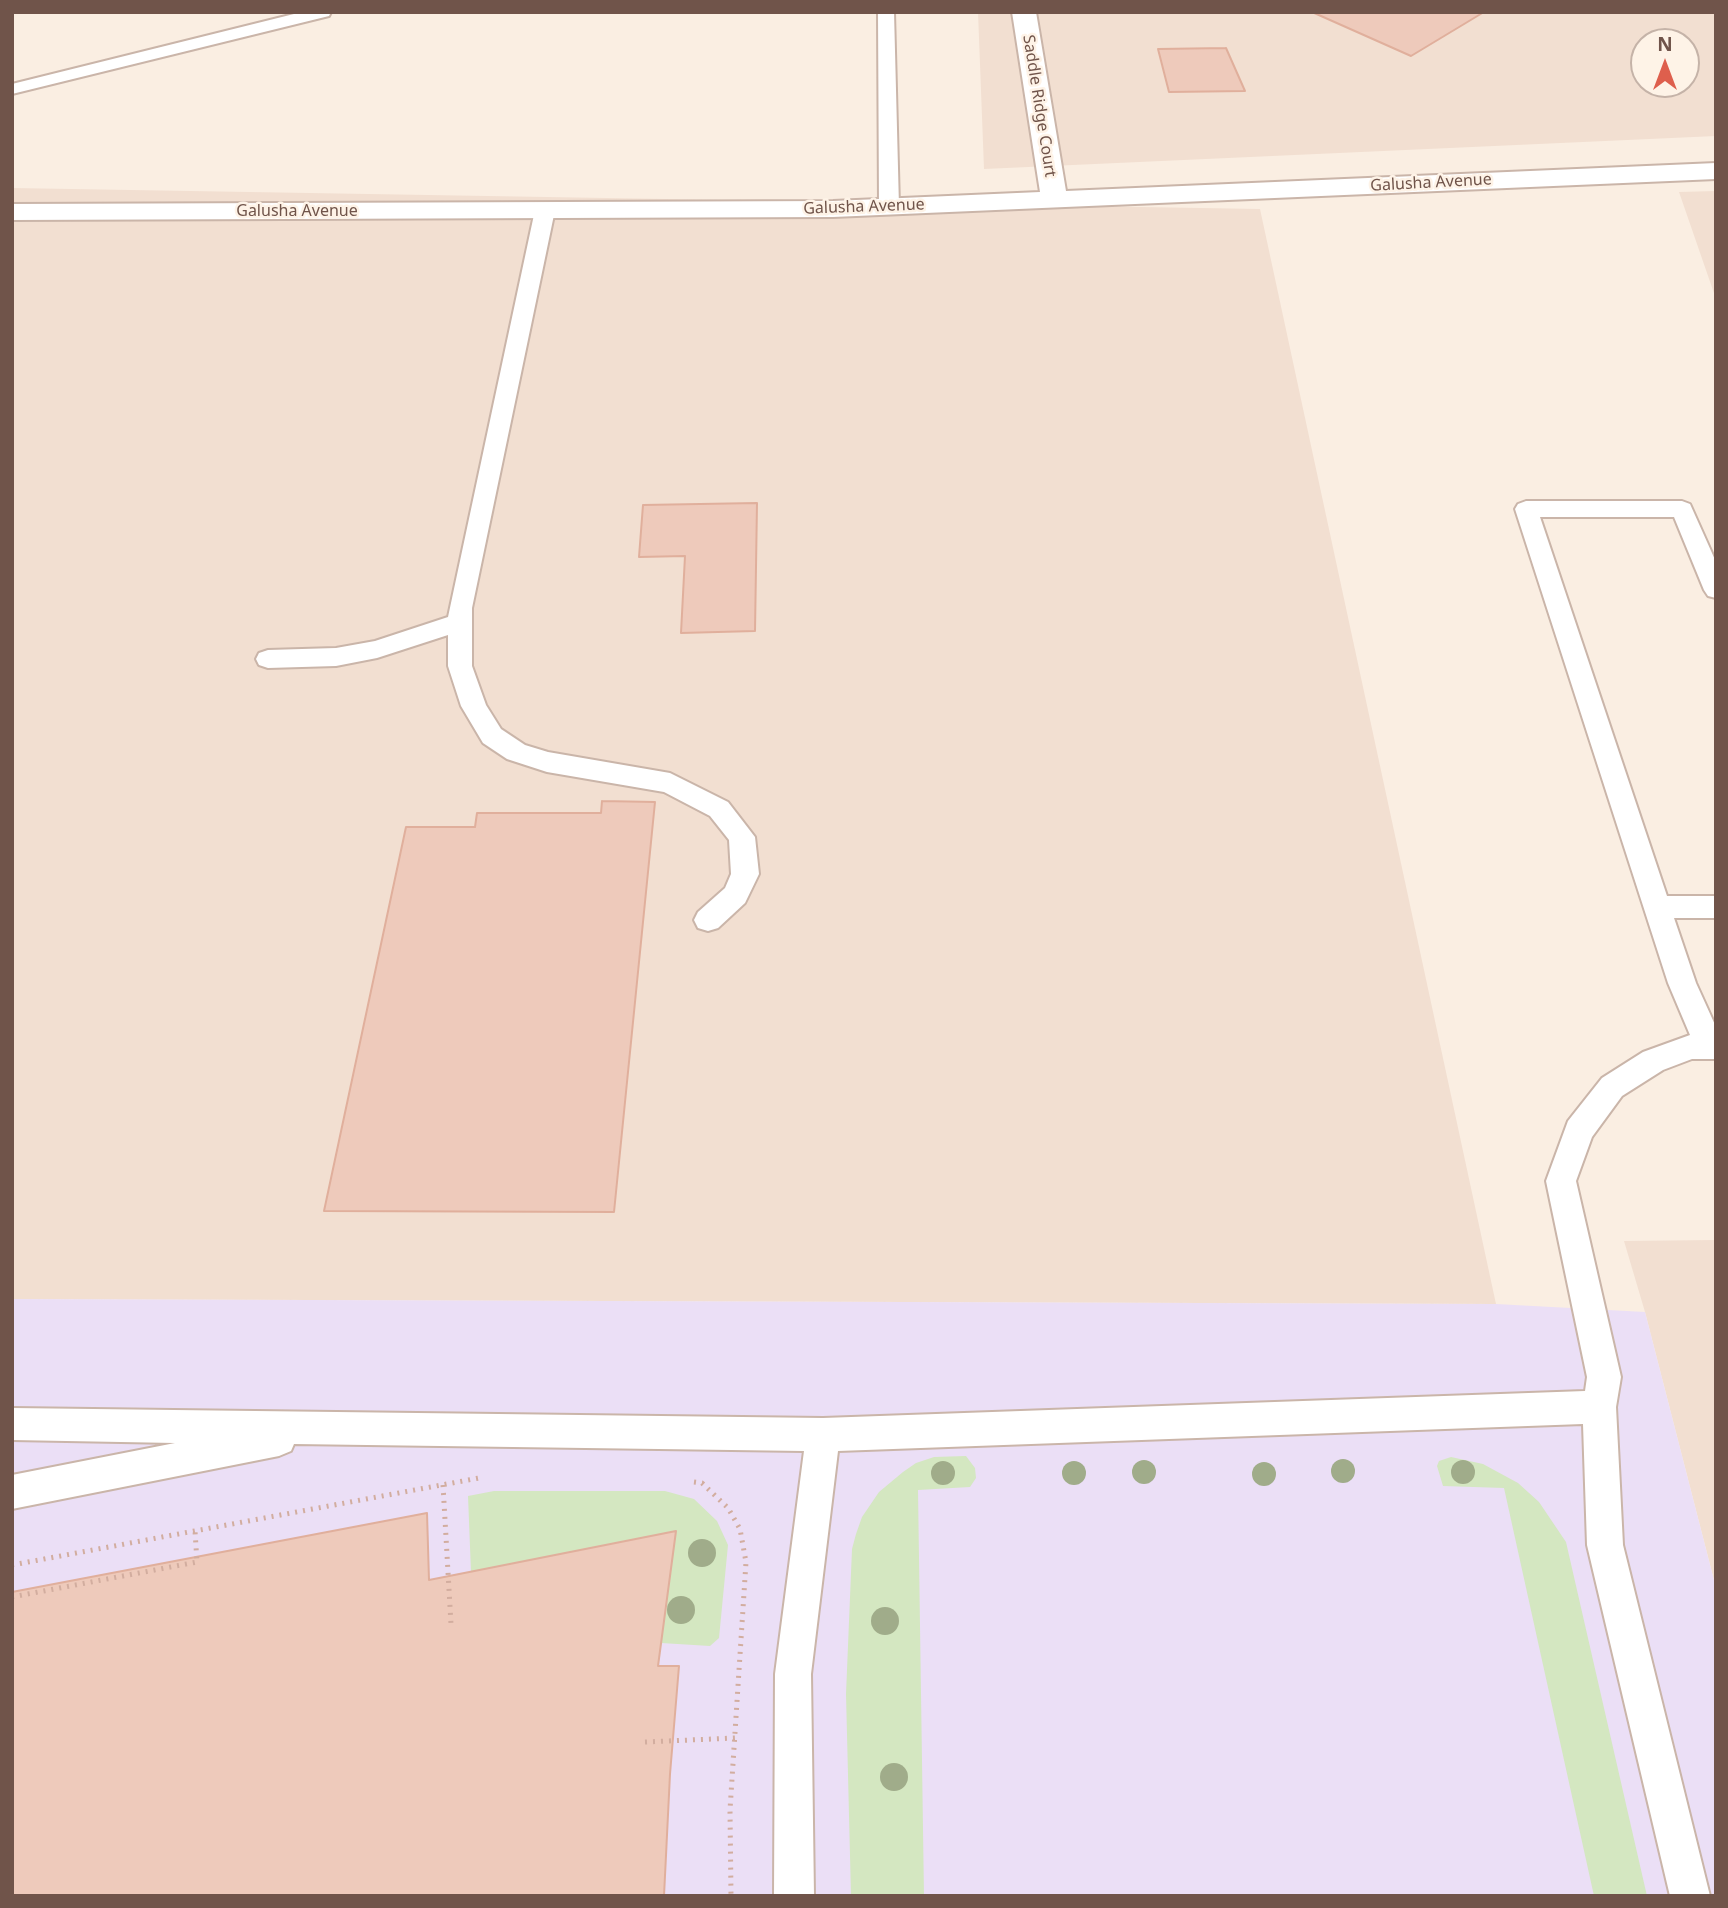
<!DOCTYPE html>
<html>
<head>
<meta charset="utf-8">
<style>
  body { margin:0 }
  #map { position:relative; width:1728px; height:1908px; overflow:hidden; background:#faeee2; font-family:"Noto Sans",sans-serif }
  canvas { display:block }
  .frame { position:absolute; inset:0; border:14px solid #70544a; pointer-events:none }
  .north { position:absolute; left:1630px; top:28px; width:70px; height:70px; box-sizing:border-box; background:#fef3e7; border:2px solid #c5b3a8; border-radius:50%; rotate:0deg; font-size:19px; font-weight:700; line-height:28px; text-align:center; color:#70544a }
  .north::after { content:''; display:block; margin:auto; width:24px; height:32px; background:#de5f4d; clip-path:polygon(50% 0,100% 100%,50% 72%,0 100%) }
</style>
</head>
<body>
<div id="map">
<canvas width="1728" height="1908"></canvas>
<div class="frame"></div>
<div class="north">N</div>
</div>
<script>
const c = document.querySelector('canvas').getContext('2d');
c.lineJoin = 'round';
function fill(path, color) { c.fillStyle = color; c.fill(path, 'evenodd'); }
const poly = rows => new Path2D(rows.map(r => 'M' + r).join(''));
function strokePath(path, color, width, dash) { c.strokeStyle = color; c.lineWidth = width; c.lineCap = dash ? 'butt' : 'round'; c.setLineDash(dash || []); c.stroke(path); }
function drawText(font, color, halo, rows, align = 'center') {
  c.font = font + ' "Noto Sans",sans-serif'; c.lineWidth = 5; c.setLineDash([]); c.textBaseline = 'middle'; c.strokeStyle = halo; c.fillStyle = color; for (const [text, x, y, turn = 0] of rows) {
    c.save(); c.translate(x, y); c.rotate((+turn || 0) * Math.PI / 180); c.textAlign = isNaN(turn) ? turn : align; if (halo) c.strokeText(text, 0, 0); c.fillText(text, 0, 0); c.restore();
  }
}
const residential = poly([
  [978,12,1716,12,1716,136,984,169],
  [1644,42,1686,42,1686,84,1644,84],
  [12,188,1260,209,1496,1304,12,1299],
  [1716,191,1716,299,1679,192],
  [1716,1240,1716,1588,1645,1312,1624,1241]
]);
const education = poly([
  [12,1299,1496,1304,1645,1312,1716,1588,1716,1896,12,1896]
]);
const green = poly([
  [966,1456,975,1468,976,1478,970,1487,918,1490,924,1896,851,1896,846,1694,852,1549,856,1534,862,1517,879,1492,903,1472,916,1463,934,1457],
  [1451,1457,1483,1464,1518,1483,1539,1502,1566,1542,1647,1896,1594,1896,1504,1488,1443,1486,1437,1466,1439,1461],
  [494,1491,665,1491,694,1499,717,1521,728,1545,719,1638,710,1646,661,1643,676,1531,471,1572,468,1496]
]);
const building = poly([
  [1312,12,1484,12,1411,56,1312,12],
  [1226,48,1245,91,1169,92,1158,49,1226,48],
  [757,503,755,631,681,633,685,556,639,557,643,505,757,503],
  [602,801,655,802,614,1212,324,1211,406,827,475,827,477,813,601,813,602,801],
  [427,1513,429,1580,676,1531,658,1666,679,1666,670,1774,664,1896,12,1896,12,1592,427,1513]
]);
const path = poly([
  [694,1482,702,1483,728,1508,740,1529,746,1562,730,1810,731,1896],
  [443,1485,451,1624],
  [12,1565,479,1478],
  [12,1597,197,1562,195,1531],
  [645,1742,735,1738]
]);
const service = poly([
  [302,12,331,12,329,16,12,94,12,84,302,12],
  [878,12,894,12,899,207,889,213,879,207,878,12],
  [545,204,555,210,472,608,472,666,486,705,501,729,525,745,548,752,670,773,728,802,755,837,759,874,745,903,718,928,708,931,698,928,694,920,698,912,725,888,731,874,729,840,710,816,664,792,547,772,507,759,483,743,461,706,448,666,448,635,377,658,336,666,268,668,259,665,256,659,259,653,268,650,336,648,375,641,448,617,535,210,545,204],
  [1526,501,1682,501,1690,504,1716,562,1716,598,1708,596,1704,590,1674,517,1540,517,1667,896,1716,896,1716,918,1674,918,1696,983,1716,1027,1716,1059,1692,1059,1663,1070,1622,1096,1592,1137,1576,1181,1621,1377,1616,1407,1623,1545,1710,1896,1670,1896,1587,1545,1583,1424,838,1451,811,1674,814,1896,774,1896,775,1674,804,1451,294,1444,291,1451,279,1456,12,1509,12,1475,175,1443,12,1440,12,1408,823,1418,1585,1391,1587,1377,1546,1181,1568,1121,1602,1078,1643,1052,1690,1035,1668,983,1515,509,1518,504,1526,501]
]);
const minor = poly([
  [1012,12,1036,12,1066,191,1716,163,1716,179,833,217,12,220,12,204,833,201,1040,192,1012,12]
]);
const trees = [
  [1343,1471,12],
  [1144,1472,12],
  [1463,1472,12],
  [943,1473,12],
  [1074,1473,12],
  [1264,1474,12],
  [702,1553,14],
  [681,1610,14],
  [885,1621,14],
  [894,1777,14]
];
const farStreetnames = [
  ["Saddle Ridge Court",1039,106,81],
  ["Galusha Avenue",1431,183,-3],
  ["Galusha Avenue",864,207,-2],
  ["Galusha Avenue",297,211]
];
fill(residential, '#f2dfd1');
fill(education, '#ebdff6');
fill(green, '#d4e7c1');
fill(building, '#eecabb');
strokePath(building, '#e0af9c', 2);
strokePath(service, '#cab5a9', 4);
strokePath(minor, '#cab5a9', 4);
strokePath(path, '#d2ad9f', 5, [2, 6]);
fill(service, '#fff');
fill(minor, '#fff');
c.fillStyle = '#a0ac8a';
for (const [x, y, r] of trees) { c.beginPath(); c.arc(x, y, r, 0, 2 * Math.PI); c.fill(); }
drawText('16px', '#70544a', '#fef3e7', farStreetnames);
</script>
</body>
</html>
